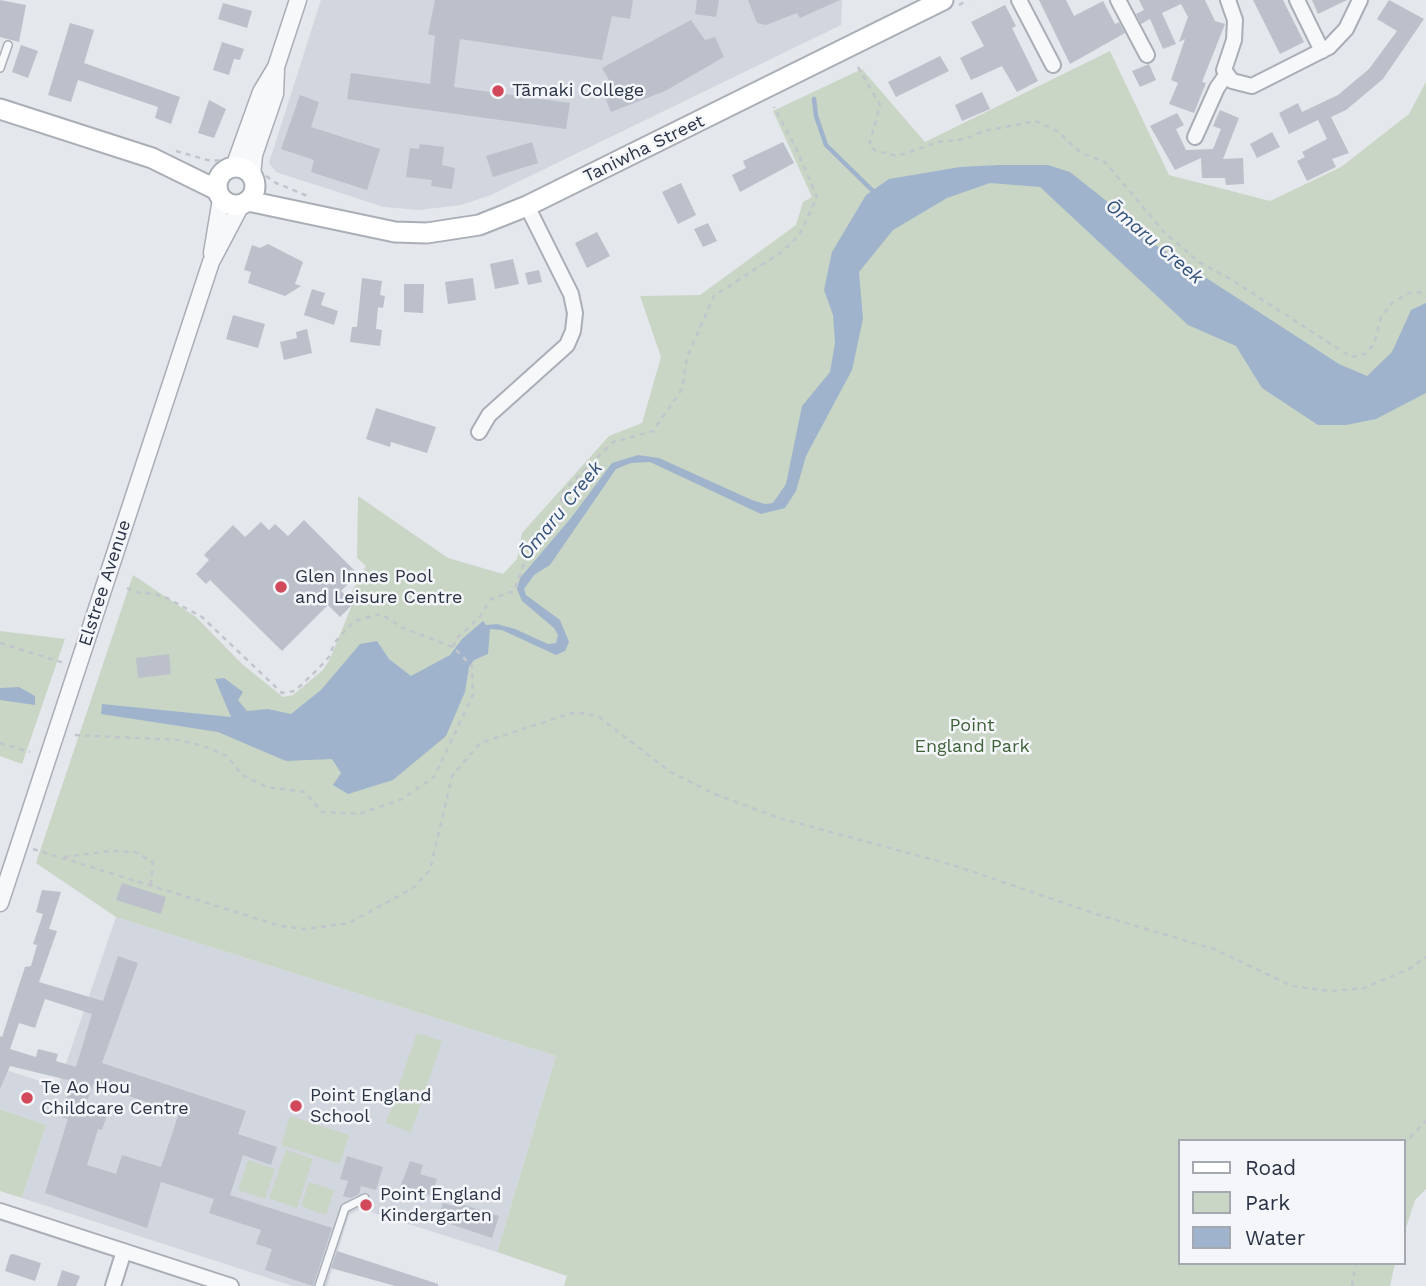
<!DOCTYPE html>
<html>
<head>
<meta charset="utf-8">
<style>
  body { margin:0 }
  #map { position:relative; width:1426px; height:1286px; overflow:hidden; background:#e4e7ec; font-family:"Work Sans",sans-serif }
  canvas { display:block }
  .legend { position:absolute; left:1178px; top:1139px; width:228px; height:126px; box-sizing:border-box; background:#f4f6f9; border:2px solid #a4a8b1; margin:0; padding:9px 12px; list-style:none; font-size:21px; color:#2b3445 }
  .legend li { display:flex; align-items:center; gap:14px; height:35px }
  .legend b { width:35px; border:2px solid #a4a8b1 }
</style>
</head>
<body>
<div id="map">
<canvas width="1426" height="1286"></canvas>
<ul class="legend">
<li><b style="height:9px;background:#fff"></b>Road</li>
<li><b style="height:19px;background:#c9d6c5"></b>Park</li>
<li><b style="height:19px;background:#9fb4cc"></b>Water</li>
</ul>
</div>
<script>
const c = document.querySelector('canvas').getContext('2d');
c.lineJoin = 'round';
function fill(path, color) { c.fillStyle = color; c.fill(path, 'evenodd'); }
const poly = rows => new Path2D(rows.map(r => 'M' + r).join(''));
function strokePath(path, color, width, dash) { c.strokeStyle = color; c.lineWidth = width; c.lineCap = dash ? 'butt' : 'round'; c.setLineDash(dash || []); c.stroke(path); }
function drawText(font, color, halo, rows, align = 'center') {
  c.font = font + ' "Work Sans",sans-serif'; c.lineWidth = 5; c.setLineDash([]); c.textBaseline = 'middle'; c.strokeStyle = halo; c.fillStyle = color; for (const [text, x, y, turn = 0] of rows) {
    c.save(); c.translate(x, y); c.rotate((+turn || 0) * Math.PI / 180); c.textAlign = isNaN(turn) ? turn : align; if (halo) c.strokeText(text, 0, 0); c.fillText(text, 0, 0); c.restore();
  }
}
const built = poly([
  [321,0,842,0,841,25,491,195,461,205,419,210,384,207,276,172,269,163],
  [116,917,556,1056,497,1252,361,1209,349,1215,327,1286,293,1286,22,1198,46,1125,0,1109,0,1068,58,1087]
]);
const green = poly([
  [1110,51,1169,175,1270,201,1341,167,1409,114,1426,82,1426,1189,1415,1200,1403,1237,1403,1141,1179,1141,1179,1263,1395,1263,1390,1286,564,1286,567,1276,497,1252,556,1056,116,917,36,863,133,575,196,617,242,664,283,697,293,695,323,670,330,659,354,600,350,595,366,566,357,558,358,496,448,558,503,574,517,559,522,533,609,436,642,423,661,357,640,296,700,295,796,225,803,202,812,197,773,111,862,69,925,142],
  [0,631,65,639,22,764,0,756],
  [417,1033,442,1041,411,1132,386,1123],
  [0,1109,46,1125,22,1198,0,1191],
  [290,1116,349,1135,340,1164,281,1145],
  [286,1150,313,1159,297,1208,269,1198],
  [248,1160,275,1169,265,1199,238,1190],
  [309,1182,334,1190,326,1215,301,1206]
]);
const water = poly([
  [999,165,1048,165,1070,172,1133,222,1154,244,1339,364,1367,376,1392,352,1411,310,1426,303,1426,393,1376,419,1346,425,1318,425,1262,388,1236,346,1188,325,1040,187,990,183,947,198,893,230,859,272,863,319,852,370,806,456,796,491,785,508,761,514,650,462,631,463,616,469,550,565,534,575,524,589,526,595,560,620,569,642,565,651,556,655,502,630,490,629,488,654,474,660,469,667,465,692,446,736,393,780,348,794,333,785,341,773,332,759,286,761,218,732,101,714,102,704,231,717,215,679,224,678,243,692,238,700,247,711,268,709,291,714,321,690,360,644,377,641,389,659,411,676,450,655,462,639,483,621,486,625,497,624,515,629,548,644,556,643,558,635,554,628,522,601,517,589,520,578,571,518,612,463,638,455,659,458,752,500,765,504,773,503,786,484,802,406,830,372,835,343,833,315,824,290,832,252,866,195,889,179,960,167],
  [19,687,35,696,35,705,0,700,0,688]
]);
const stream = poly([
  [814,99,816,116,826,145,876,194]
]);
const building = poly([
  [0,0,26,5,19,42,0,37],
  [435,0,633,0,630,19,612,16,602,60,460,39,454,87,570,103,566,129,347,99,351,73,430,84,435,36,428,34],
  [697,0,719,0,716,17,695,14],
  [748,0,840,0,800,18,797,13,766,25,757,23],
  [1039,0,1066,0,1074,16,1103,1,1115,24,1119,22,1125,33,1070,64],
  [1139,0,1205,0,1215,21,1225,24,1202,82,1206,83,1194,113,1169,104,1178,83,1171,80,1185,39,1179,42,1188,17,1181,4,1162,13,1176,44,1163,49,1150,19,1141,24,1136,14,1144,10],
  [1253,0,1283,0,1304,42,1280,54],
  [1312,0,1347,0,1318,14],
  [1389,0,1424,19,1383,79,1346,110,1331,117,1349,153,1332,159,1336,167,1307,181,1297,161,1305,157,1302,152,1327,139,1318,120,1289,134,1279,113,1298,103,1302,112,1338,95,1369,69,1397,31,1377,19],
  [223,3,252,11,247,28,218,19],
  [1005,5,1016,26,1012,28,1038,81,1017,92,1002,66,971,80,960,58,984,46,971,22],
  [691,20,705,40,715,37,724,57,665,91,611,112,603,92,613,87,602,68],
  [70,23,94,30,84,63,180,97,171,124,155,118,158,107,78,80,71,102,48,95],
  [222,42,244,49,240,60,234,59,229,75,213,70],
  [21,45,38,51,28,78,12,72],
  [940,56,949,71,896,97,888,82],
  [1149,64,1156,80,1140,87,1132,71],
  [982,92,990,109,962,121,955,105],
  [300,95,319,102,311,127,380,149,367,190,311,172,314,160,281,149],
  [209,100,226,109,214,138,198,133],
  [1220,110,1239,118,1223,159,1243,158,1244,184,1226,185,1225,178,1202,178,1201,158,1175,170,1150,126,1177,113,1184,125,1176,129,1186,150,1213,149,1221,129,1213,126],
  [1272,132,1280,147,1257,158,1250,144],
  [532,142,538,163,493,177,486,156],
  [783,142,794,163,740,192,732,175,746,168,743,161],
  [420,144,444,147,442,165,455,168,452,189,431,186,432,180,406,177,410,148,419,149],
  [681,183,696,215,678,224,662,192],
  [708,223,717,241,703,247,694,229],
  [597,232,610,256,587,268,575,243],
  [268,244,303,262,295,284,301,286,285,296,248,283,251,272,244,270,252,245,260,248],
  [513,259,519,284,495,289,490,264],
  [539,270,542,282,528,285,525,273],
  [362,278,382,281,380,295,385,296,383,308,378,307,376,329,382,330,380,346,350,342,352,327,357,327],
  [473,278,476,300,448,304,445,282],
  [404,284,424,284,423,313,404,312],
  [312,289,325,293,321,305,338,311,334,325,304,315],
  [233,315,265,324,258,348,226,339],
  [307,329,312,353,284,360,280,342,297,338,296,332],
  [376,408,436,427,427,453,391,442,390,447,366,439],
  [304,520,358,574,341,591,354,603,340,617,328,605,282,651,210,580,206,584,196,574,209,560,204,555,233,525,245,537,261,522,269,530,275,524,288,536],
  [169,654,171,674,138,678,136,658],
  [122,883,166,897,161,914,116,900],
  [42,890,61,892,49,929,57,931,39,982,103,1001,118,956,138,963,102,1063,246,1111,238,1134,277,1147,271,1165,243,1155,230,1195,332,1228,313,1286,265,1270,272,1249,256,1244,261,1230,209,1213,214,1199,161,1182,147,1228,45,1193,68,1119,61,1117,72,1081,10,1066,0,1089,0,1036,2,1037,25,967,31,966,37,945,33,944,43,914,36,912],
  [45,999,92,1014,76,1067,56,1061,58,1054,38,1049,36,1057,10,1049,19,1023,35,1028],
  [93,1084,179,1113,161,1167,122,1155,116,1174,87,1165,98,1129,102,1130,107,1115,85,1108],
  [347,1156,383,1167,376,1190,361,1186,359,1194,351,1198,343,1196,348,1181,340,1179],
  [410,1161,423,1165,420,1174,437,1179,432,1196,401,1185],
  [455,1202,499,1216,492,1238,438,1220,443,1203,453,1206],
  [337,1251,438,1284,438,1286,395,1286,331,1268],
  [13,1254,41,1263,35,1281,5,1271,10,1255],
  [62,1270,80,1276,76,1286,57,1286]
]);
const path = poly([
  [959,5,968,0],
  [858,67,880,105,869,146,876,151,898,156,938,142,965,139,984,131,1036,121,1057,131,1081,153,1105,162,1164,232,1199,262,1232,280,1351,357,1365,354,1374,344,1381,317,1392,303,1409,293,1426,292],
  [176,151,211,161,221,160],
  [266,176,276,183,310,197],
  [0,643,64,663],
  [453,647,457,638,479,618,491,599,514,591,525,561,564,506,560,496,567,487,613,442,653,431,682,389,687,357,714,296,783,251,800,234,817,197,795,146,774,107],
  [75,735,179,740,203,746,227,756,242,775,267,787,305,792,322,812,359,814,402,799,434,777,473,695,472,666,453,647,403,628,381,614,354,621,335,642,329,657,317,670,295,691,282,693,202,617,167,598,152,593,142,594,124,587],
  [0,743,30,752],
  [33,849,281,926,306,929,349,923,413,888,430,870,452,776,480,743,575,712,598,716,669,771,712,793,779,818,953,865,1102,916,1214,949,1292,986,1330,991,1364,988,1409,969,1426,957],
  [64,857,110,851,135,852,153,862,151,884],
  [1403,1145,1426,1121],
  [1352,1286,1356,1263]
]);
const service = poly([
  [0,68,8,45],
  [319,1286,345,1208,365,1198]
]);
const minor = poly([
  [1019,0,1053,65],
  [1118,0,1147,55],
  [1228,0,1235,20,1234,40,1224,70,1232,81,1252,86,1329,47,1346,29,1360,0],
  [1297,0,1322,51],
  [1195,137,1217,88,1226,75],
  [479,432,489,415,567,345,573,331,575,313,571,294,527,206],
  [0,1211,231,1286],
  [113,1286,124,1251]
]);
const tertiary = poly([
  [234,167,261,92,276,67,298,0],
  [252,176,254,155,275,94,276,70],
  [212,253,221,199],
  [0,903,211,262,241,205]
]);
const secondary = poly([
  [0,109,152,158,217,190],
  '217 186a19 19 0 1 1 38 0a19 19 0 1 1-38 0Z',
  [248,201,395,232,427,233,479,225,527,206,943,0]
]);
const markers = [
  [498,91,7,"#d1495b"],
  [281,587,7,"#d1495b"],
  [27,1098,7,"#d1495b"],
  [296,1106,7,"#d1495b"],
  [366,1205,7,"#d1495b"]
];
const poiNames = [
  ["Tāmaki College",512,91],
  ["Glen Innes Pool",295,577],
  ["and Leisure Centre",295,598],
  ["Te Ao Hou",41,1088],
  ["Childcare Centre",41,1109],
  ["Point England",310,1096],
  ["School",310,1117],
  ["Point England",380,1195],
  ["Kindergarten",380,1216]
];
const streetNames = [
  ["Taniwha Street",644,149,-26],
  ["Elstree Avenue",105,583,-72]
];
const parkNames = [
  ["Point",972,726],
  ["England Park",972,747]
];
const waterNames = [
  ["Ōmaru Creek",1154,242,40],
  ["Ōmaru Creek",561,511,-51]
];
fill(built, '#d2d6de');
fill(green, '#c9d6c5');
fill(water, '#9fb4cc');
strokePath(stream, '#9fb4cc', 4.5);
fill(building, '#bbc0ca');
strokePath(service, '#a9aeb7', 10);
strokePath(minor, '#a9aeb7', 18);
strokePath(tertiary, '#a9aeb7', 19);
strokePath(secondary, '#a9aeb7', 23);
strokePath(path, '#c2c5cb', 2.5, [5, 5]);
strokePath(service, '#f7f8fa', 7);
strokePath(minor, '#f7f8fa', 14);
strokePath(tertiary, '#f7f8fa', 16);
strokePath(secondary, '#fff', 19);
for (const [x, y, r, color] of markers) { const dot = new Path2D(); dot.arc(x, y, r, 0, 2 * Math.PI); c.fillStyle = color; c.fill(dot); strokePath(dot, '#f4f6f9', 2.5); }
drawText('18px', '#2b3445', '#f4f6f9', poiNames, 'left');
drawText('18px', '#2b3445', '#f4f6f9', streetNames);
drawText('18px', '#3f6138', '#f4f6f9', parkNames);
drawText('italic 19px', '#34527a', '#f4f6f9', waterNames);
</script>
</body>
</html>
